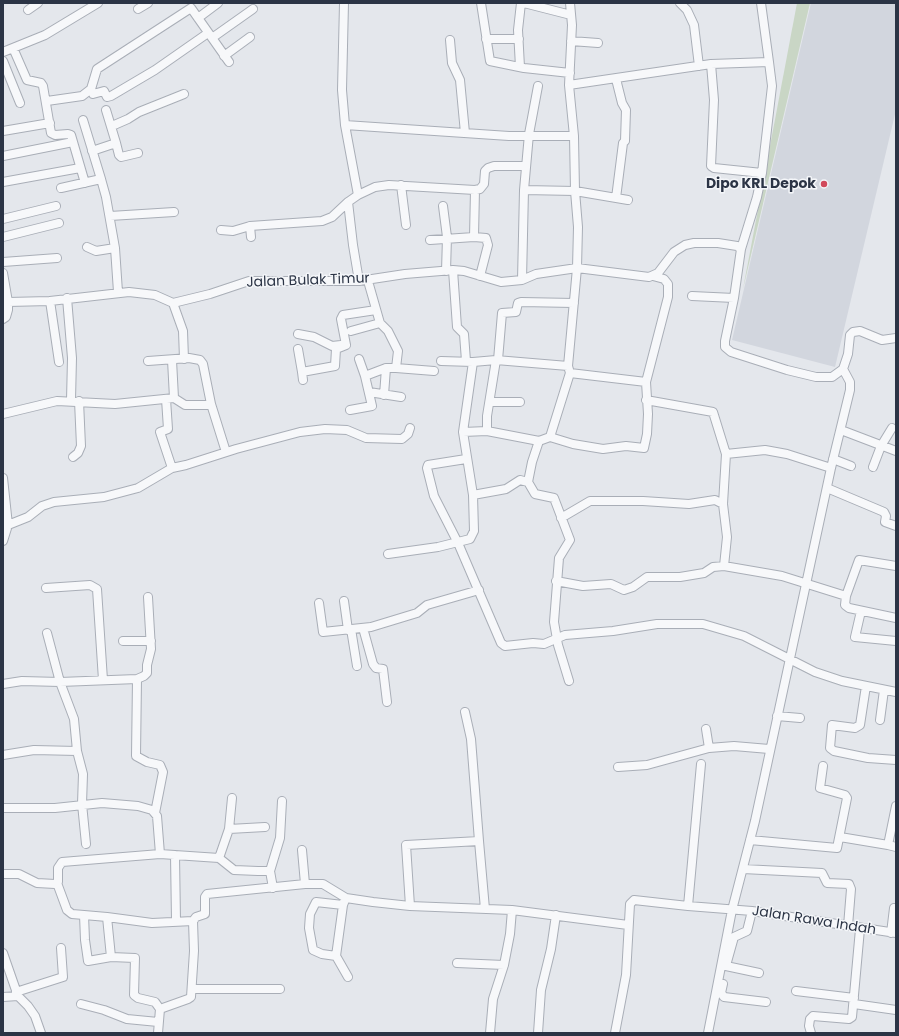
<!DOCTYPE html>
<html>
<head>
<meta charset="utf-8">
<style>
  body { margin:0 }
  #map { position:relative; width:899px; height:1036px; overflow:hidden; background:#e4e7ec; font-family:Poppins,sans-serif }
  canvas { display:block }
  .frame { position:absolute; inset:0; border:4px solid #2b3445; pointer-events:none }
</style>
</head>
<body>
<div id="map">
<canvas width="899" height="1036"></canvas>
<div class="frame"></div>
</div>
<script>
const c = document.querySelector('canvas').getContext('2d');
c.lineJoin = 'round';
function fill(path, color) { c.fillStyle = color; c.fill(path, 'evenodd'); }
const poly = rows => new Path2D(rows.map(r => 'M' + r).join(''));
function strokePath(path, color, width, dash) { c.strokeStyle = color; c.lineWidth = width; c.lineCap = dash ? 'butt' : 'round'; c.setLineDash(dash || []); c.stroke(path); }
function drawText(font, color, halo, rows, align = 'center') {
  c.font = font + ' Poppins,sans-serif'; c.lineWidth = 3; c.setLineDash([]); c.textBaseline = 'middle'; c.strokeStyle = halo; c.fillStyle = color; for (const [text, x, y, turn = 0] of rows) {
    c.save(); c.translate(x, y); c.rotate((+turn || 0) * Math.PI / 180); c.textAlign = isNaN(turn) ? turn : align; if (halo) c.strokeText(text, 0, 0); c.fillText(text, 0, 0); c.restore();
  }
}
const built = poly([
  [811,3,896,3,896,110,835,367,732,340]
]);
const green = poly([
  [797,3,810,3,743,289]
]);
const street = poly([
  [344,3,342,90,345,125,358,195,348,202,353,245,359,281],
  [481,3,490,61,524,68,570,73],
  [524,3,571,15],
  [680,3,687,10,694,25,699,66],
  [761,3,769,62],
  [138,9,148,3],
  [28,10,38,3],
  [198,18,218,3],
  [212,38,253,9],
  [486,39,519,39],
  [450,40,452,63,460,80,465,133],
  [571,41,598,43],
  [13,48,27,80,41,83,43,86,51,133,55,135,68,134,71,135,85,183],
  [3,52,45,35,98,3],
  [224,56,250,37],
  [3,61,20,103],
  [711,64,714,100,711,166,714,168,762,173],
  [520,67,518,30,521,3],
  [569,85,711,64,769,62,772,86,762,173,757,197,741,249],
  [91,89,93,94,104,91,107,97,111,96,155,70,208,33],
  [47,101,82,96,91,89,97,69,191,8,229,62],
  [83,120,101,179],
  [345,125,509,136,574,136],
  [112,126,128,119,139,112,184,94],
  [3,131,50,123],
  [116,143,119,155,121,157,138,153],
  [92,151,116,143,106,110],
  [3,156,73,142],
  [3,182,80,168],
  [401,185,406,225],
  [61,188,101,179,106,197,115,248,96,251,87,247],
  [524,190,575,191,628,200],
  [358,195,375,187,389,185,475,190,480,189,484,184,485,171,488,168,494,166,526,166],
  [616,198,623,143,625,141,626,110,622,103,616,79],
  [443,206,447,237,446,271],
  [110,216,174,212],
  [3,219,56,206],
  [250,226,251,237],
  [221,230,233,231,250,226,322,221,332,217,348,202],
  [3,237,59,223],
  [474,237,475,190],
  [430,240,474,237,486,238,488,245,480,276],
  [115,248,118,292],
  [3,262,57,258],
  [453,270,457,327,464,334,466,361],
  [3,273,8,302,8,310,6,317,3,319],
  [522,280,524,190,529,134,538,86],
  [692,296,734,298],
  [67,298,72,358,71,400],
  [50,301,59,362],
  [8,302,50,301,129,292,155,295,173,303,210,294,249,281,359,281,405,274,453,270,464,271,501,282,522,280,536,274,577,268,649,277,658,273,674,252,685,245,694,243,718,243,737,246,741,249,734,298,725,341,725,347,731,352,787,370,816,377,832,377,843,369,848,354,850,335,853,332,860,331,882,340,896,338],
  [173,303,183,331,184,359],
  [351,331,380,323],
  [298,334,314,337,332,346,341,345],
  [346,345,341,319,343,315,376,310],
  [298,349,302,372,335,366,336,349,346,345],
  [359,359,365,376,386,368,396,368,398,351,388,331,380,323,368,281],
  [498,360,502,313,516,312,518,303,521,302,574,303],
  [148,361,189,358,200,360,203,364,211,404,226,452],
  [441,361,473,362,496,360,568,366],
  [473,362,463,432,487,431,539,441,550,437,570,373,568,366,577,268,578,227,575,191,574,136,569,85,572,25,570,3],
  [396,368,434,371],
  [302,372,303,380],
  [570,373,646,382],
  [369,392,401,397],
  [384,395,386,368],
  [174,398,185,405,211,405],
  [166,399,168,429,160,432,172,468],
  [646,400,713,412,726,454,723,504,727,537,724,566],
  [490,402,520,402],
  [350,410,372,406,365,376],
  [3,414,57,401,115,404,174,398,172,360],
  [841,430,896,451],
  [487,431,487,416,496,360],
  [463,432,473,495,506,489,520,480,528,482,535,494,554,498,570,540,559,558,554,622,558,645,569,681],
  [550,437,573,444,603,449,626,446,644,448,647,434,648,414,646,382,668,297,668,284,664,279,653,276],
  [726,454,765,450,787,454,831,468],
  [73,457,78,453,81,446,79,401],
  [466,459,428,465,427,468,434,496,458,543,501,643,505,646,533,643,544,644,565,635,613,631,657,624,703,624,744,636,815,672,842,681,896,692],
  [833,459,851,466],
  [873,467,881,446,892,428],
  [3,478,8,525,3,541],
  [528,482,532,462,539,441],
  [827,488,884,512,886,516,885,522,896,526],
  [561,518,590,501,643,501,689,504,715,500,723,504],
  [8,525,28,517,42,506,54,502,104,497,138,488,172,468,186,465,236,449,300,432,325,429,347,430,366,438,402,439,408,434,410,428],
  [388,554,438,547,470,539,474,531,473,495],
  [556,581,583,586,611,584,624,590,633,587,647,577,680,577,704,573,713,567,724,566,782,576,846,596,845,605,849,608,896,618],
  [46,588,90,585,97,589,103,680],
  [846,596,859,560,896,566],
  [344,601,348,630],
  [319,603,323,632,371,627,417,613,427,605,479,590],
  [861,611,855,637,896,641],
  [363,628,373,664,376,668,383,669,387,702],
  [351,629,357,666],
  [47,633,60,682,74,719,77,751,83,774,82,804,86,844],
  [123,641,151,641],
  [137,679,136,756,147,762,160,765,163,772,155,813],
  [3,684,22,681,60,682,137,679,144,676,147,673,147,665,151,649,148,597],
  [866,686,860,725,855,728,832,725,830,748,834,751,868,758,896,760],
  [465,712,471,739,479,841],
  [777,716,800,718],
  [880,720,884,690],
  [706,729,709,748],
  [3,755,34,750,77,751],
  [618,767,647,765,709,748,734,746,769,749],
  [3,808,55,808,102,803,138,806,152,810,157,816,160,854,219,858,234,870,258,871,270,871,280,838,282,801],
  [229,829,265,827],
  [840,837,888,845,896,806],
  [750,840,837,848,847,798,845,795,820,788,823,766],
  [888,845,896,847],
  [302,850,305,884],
  [175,855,176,921],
  [219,858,229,829,232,798],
  [743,869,822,873,827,883,849,884,851,889,848,926],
  [270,871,273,888],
  [3,874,19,874,37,883,55,884,58,882,58,868,62,862,160,854],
  [57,883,67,910,72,914,84,915],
  [343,905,316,902,310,914,309,928,313,950,322,954,336,956,348,977],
  [410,906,406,845,479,841,485,909],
  [688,906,701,764],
  [107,917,84,915,85,940,88,961,111,957],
  [891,933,894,908],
  [3,953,18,996,28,1006,35,1016,41,1033],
  [336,956,343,905,345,900],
  [727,962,734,937,747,931,752,911],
  [457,963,504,965],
  [726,966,759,973],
  [723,984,721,993,724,997,766,1002],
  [192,989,280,989],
  [796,991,854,998],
  [16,992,63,977,61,948],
  [3,997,18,996],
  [81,1004,104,1010,127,1019,158,1022],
  [854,1004,896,1010],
  [160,1009,155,1002,138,998,134,995,135,958,111,957,107,917,152,923,193,921],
  [158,1033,160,1009,188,999,191,997,194,951,193,921,196,917,205,914,205,897,207,894,305,884,323,884,346,898,373,902,410,906,512,910,628,925],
  [490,1033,493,999,504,965,510,934,512,910],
  [538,1033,541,990,551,949,556,915],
  [615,1033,626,975,630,904,634,900,688,906,752,911,896,933],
  [708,1033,732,910,755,821,831,468,850,390,850,382,843,369],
  [811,1033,809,1026,810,1019,813,1016,849,1019,852,1017,860,929]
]);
const markers = [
  [824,184,4,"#d1495b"]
];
const poiNames = [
  ["Dipo KRL Depok",816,184]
];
const streetNames = [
  ["Jalan Bulak Timur",308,281,-2],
  ["Jalan Rawa Indah",814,921,9]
];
fill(built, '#d2d6de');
fill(green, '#c9d6c5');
strokePath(street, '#a9aeb7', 10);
strokePath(street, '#f7f8fa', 8);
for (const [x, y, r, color] of markers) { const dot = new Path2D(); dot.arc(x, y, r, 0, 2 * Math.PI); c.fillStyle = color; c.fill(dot); strokePath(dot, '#f4f6f9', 1.5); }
drawText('bold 14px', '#2b3445', '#f4f6f9', poiNames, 'right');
drawText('14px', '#2b3445', '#f4f6f9', streetNames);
</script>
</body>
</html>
